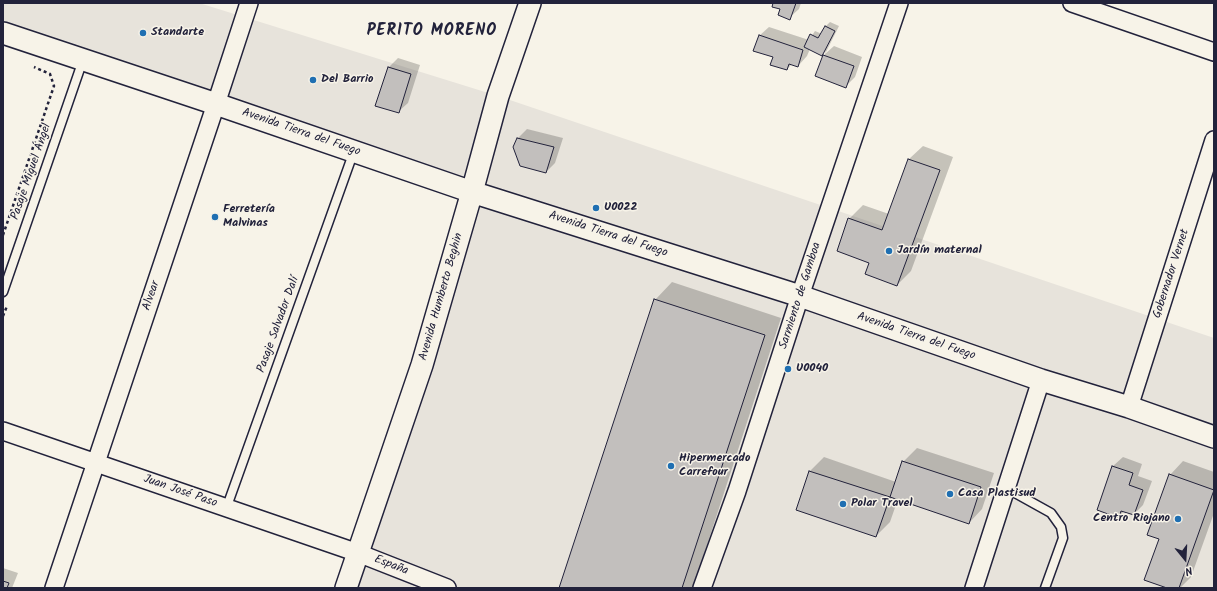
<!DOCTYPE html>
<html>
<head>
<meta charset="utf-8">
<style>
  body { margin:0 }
  #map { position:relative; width:1217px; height:591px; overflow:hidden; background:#f7f3e8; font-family:Kalam,sans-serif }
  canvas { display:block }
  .frame { position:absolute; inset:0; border:4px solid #22223b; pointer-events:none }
  .north { position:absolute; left:1165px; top:539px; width:40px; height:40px; -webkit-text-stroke:3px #f7f3e8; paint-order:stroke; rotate:162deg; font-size:11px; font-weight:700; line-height:16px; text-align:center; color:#22223b }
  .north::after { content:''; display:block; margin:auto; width:14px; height:18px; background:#22223b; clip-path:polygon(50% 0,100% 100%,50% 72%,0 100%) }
</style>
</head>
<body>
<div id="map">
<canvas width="1217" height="591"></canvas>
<div class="frame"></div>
<div class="north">N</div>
</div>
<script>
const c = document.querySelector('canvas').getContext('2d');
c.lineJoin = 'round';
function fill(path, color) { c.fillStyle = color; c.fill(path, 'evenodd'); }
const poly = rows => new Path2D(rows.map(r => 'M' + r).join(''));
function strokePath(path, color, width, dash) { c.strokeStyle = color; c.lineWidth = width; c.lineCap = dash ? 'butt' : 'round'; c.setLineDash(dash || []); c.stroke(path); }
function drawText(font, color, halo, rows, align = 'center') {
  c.font = font + ' Kalam,sans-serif'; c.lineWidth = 3; c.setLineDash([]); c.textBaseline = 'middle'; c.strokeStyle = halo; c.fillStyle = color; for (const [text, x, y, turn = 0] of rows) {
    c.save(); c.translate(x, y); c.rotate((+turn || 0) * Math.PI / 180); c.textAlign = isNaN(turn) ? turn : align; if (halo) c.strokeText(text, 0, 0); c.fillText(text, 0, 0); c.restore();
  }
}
const built = poly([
  [3,3,199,3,498,96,1214,338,1214,588,346,588,472,192,3,33]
]);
const shadow = poly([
  [774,3,801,3,799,9,789,18],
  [830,22,839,26,825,54,834,46,862,57,855,77,845,87,817,75,826,51,822,55,810,49,807,56,798,66,792,64,787,69,774,56,759,36,769,27,809,40,815,31,822,34,826,26],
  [398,58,420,65,408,103,398,112,389,67],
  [527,129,563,138,555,163,546,172,518,138],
  [923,146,953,157,911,271,897,285,871,262,849,219,863,205,889,214,909,159],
  [672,282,781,318,693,588,560,588,655,300],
  [917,448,994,473,982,509,969,523,898,499,890,522,876,536,797,510,810,471,824,457,896,482,903,462],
  [1123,457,1142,464,1138,476,1152,481,1143,505,1134,514,1124,511,1119,517,1098,510,1113,466],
  [1183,461,1214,472,1214,513,1191,577,1180,588,1170,588,1160,538,1170,475],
  [3,568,18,573,12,588,3,588]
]);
const building = poly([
  [773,3,796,3,790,20,778,15,780,9,772,7,773,3],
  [825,26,835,31,822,56,804,47,810,34,818,38,825,26],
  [759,35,803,50,798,67,789,64,787,70,770,65,773,57,753,51,759,35],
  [823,55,854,66,846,88,815,76,823,55],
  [388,67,411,74,399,113,375,106,388,67],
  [517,138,554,147,546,173,520,166,513,147,517,138],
  [908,159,940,170,897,286,865,274,869,263,837,251,848,218,882,230,908,159],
  [654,299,765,335,682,588,559,588,654,299],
  [902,461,981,487,969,524,890,497,902,461],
  [1112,466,1133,473,1129,485,1143,490,1134,515,1121,511,1119,518,1097,510,1112,466],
  [809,471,890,497,876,537,796,510,809,471],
  [1169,474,1214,490,1179,588,1167,588,1144,580,1159,539,1147,535,1169,474],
  [3,581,9,583,7,588,3,588,3,581]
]);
const path = poly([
  [3,235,54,86,50,74,34,67],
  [3,316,7,306]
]);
const service = poly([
  [3,292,83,60],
  [1006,488,1051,513,1061,527,1063,538,1045,588],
  [226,509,354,151]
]);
const minor = poly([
  [1072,3,1214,52],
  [1129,407,1214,140],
  [3,431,358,553,447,588],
  [54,588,216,104,249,3],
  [702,588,737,491,800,296,899,3],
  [974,588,1041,380]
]);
const tertiary = poly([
  [3,33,216,104,472,192,800,296,1041,380,1129,407,1214,437],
  [346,588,422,365,472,192,498,96,530,3]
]);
const markers = [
  [143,33,4,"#1f6fb2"],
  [313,80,4,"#1f6fb2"],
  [596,208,4,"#1f6fb2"],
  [215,217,4,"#1f6fb2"],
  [889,251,4,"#1f6fb2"],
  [788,369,4,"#1f6fb2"],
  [671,466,4,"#1f6fb2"],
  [950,494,4,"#1f6fb2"],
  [843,504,4,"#1f6fb2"],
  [1178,519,4,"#1f6fb2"]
];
const poiNames = [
  ["Standarte",151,33],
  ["Del Barrio",321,80],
  ["U0022",604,208],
  ["Ferretería",223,210],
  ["Malvinas",223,224],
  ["Jardín maternal",897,251],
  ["U0040",796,369],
  ["Hipermercado",679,459],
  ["Carrefour",679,473],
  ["Casa Plastisud",958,494],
  ["Polar Travel",851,504],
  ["Centro Riojano",1170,519,"right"]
];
const streetNames = [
  ["Avenida Tierra del Fuego",301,133,19],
  ["Pasaje Miguel Ángel",32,172,-71],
  ["Avenida Tierra del Fuego",608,235,18],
  ["Gobernador Vernet",1172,274,-72],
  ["Alvear",152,296,-71],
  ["Sarmiento de Gamboa",801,296,-72],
  ["Avenida Humberto Beghin",442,297,-74],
  ["Pasaje Salvador Dalí",279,325,-70],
  ["Avenida Tierra del Fuego",916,337,19],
  ["Juan José Paso",180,492,19],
  ["España",391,566,21]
];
const districtNames = [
  ["PERITO MORENO",432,32]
];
fill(built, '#e7e3db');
fill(shadow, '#0003');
fill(building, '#c2bfbd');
strokePath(building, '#22223b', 1);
strokePath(service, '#22223b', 11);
strokePath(minor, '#22223b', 20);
strokePath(tertiary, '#22223b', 24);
strokePath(path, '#22223b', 2.5, [3, 3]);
strokePath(service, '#f7f3e8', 8);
strokePath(minor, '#f7f3e8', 17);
strokePath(tertiary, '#f7f3e8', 21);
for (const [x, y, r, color] of markers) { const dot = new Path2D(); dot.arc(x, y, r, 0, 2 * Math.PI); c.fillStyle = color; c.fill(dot); strokePath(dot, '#f7f3e8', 1.5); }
drawText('bold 12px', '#22223b', '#f7f3e8', poiNames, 'left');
drawText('12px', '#22223b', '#f7f3e8', streetNames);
c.letterSpacing = '1px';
drawText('bold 16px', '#22223b', '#f7f3e8', districtNames);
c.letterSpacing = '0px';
</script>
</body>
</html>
